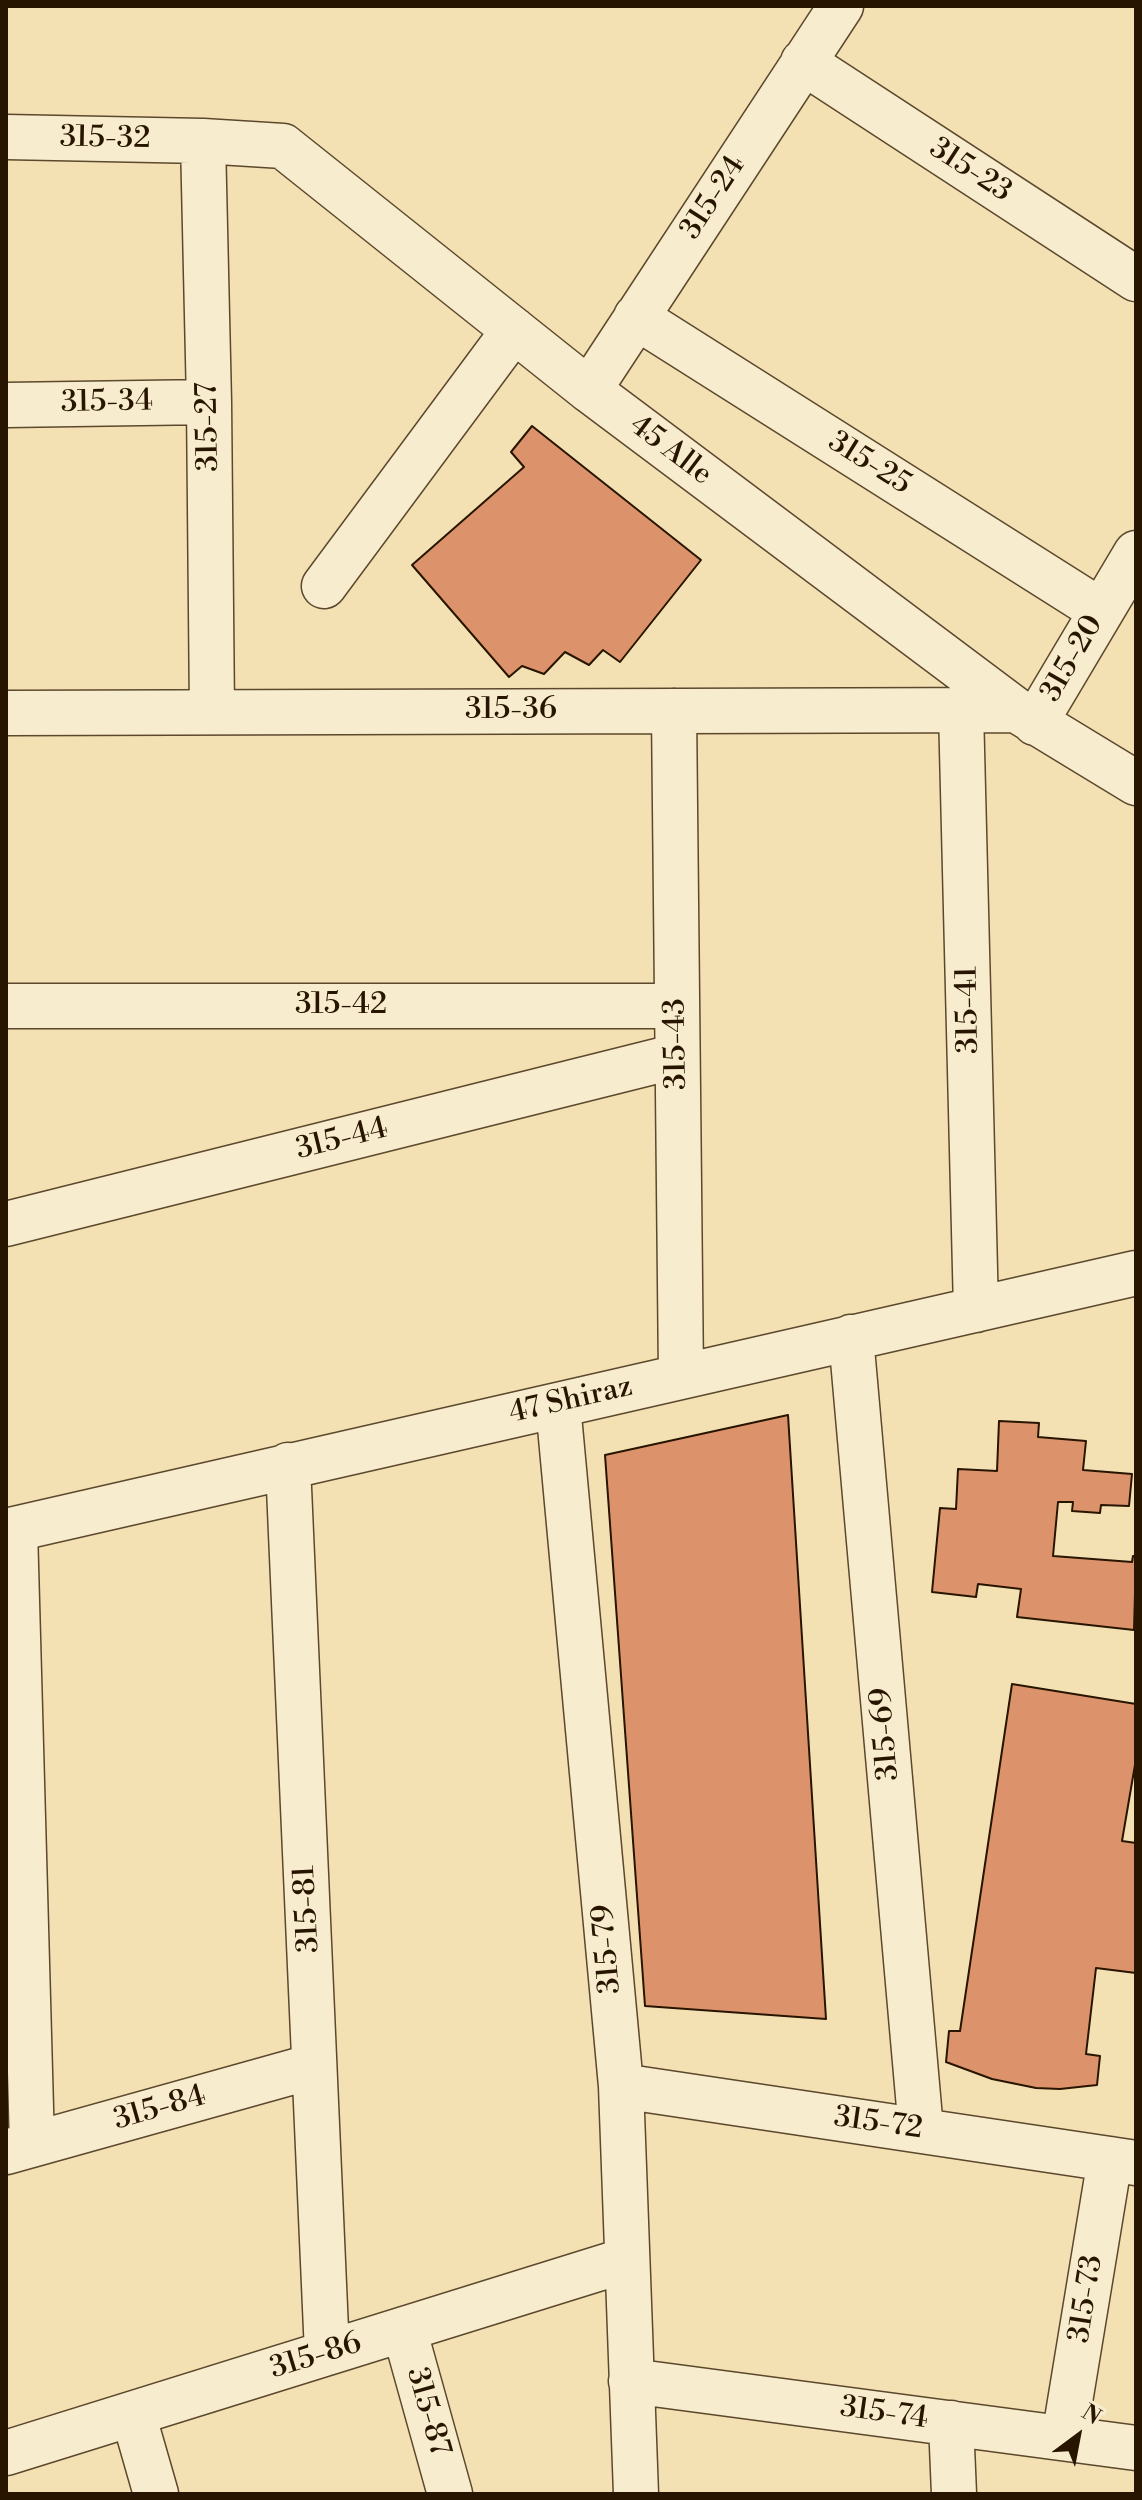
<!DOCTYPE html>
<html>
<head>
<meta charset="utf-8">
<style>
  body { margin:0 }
  #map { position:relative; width:1142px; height:2500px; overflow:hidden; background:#f4e1b3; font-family:"Libre Bodoni",serif }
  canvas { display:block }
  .frame { position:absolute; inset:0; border:8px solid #281500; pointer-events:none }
  .north { position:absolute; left:1038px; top:2396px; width:80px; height:80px; -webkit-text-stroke:6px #f8ecce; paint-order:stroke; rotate:32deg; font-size:22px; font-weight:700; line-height:32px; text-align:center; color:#281500 }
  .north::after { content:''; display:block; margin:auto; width:28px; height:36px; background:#281500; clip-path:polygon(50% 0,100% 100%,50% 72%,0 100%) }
</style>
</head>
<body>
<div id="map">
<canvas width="1142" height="2500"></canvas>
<div class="frame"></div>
<div class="north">N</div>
</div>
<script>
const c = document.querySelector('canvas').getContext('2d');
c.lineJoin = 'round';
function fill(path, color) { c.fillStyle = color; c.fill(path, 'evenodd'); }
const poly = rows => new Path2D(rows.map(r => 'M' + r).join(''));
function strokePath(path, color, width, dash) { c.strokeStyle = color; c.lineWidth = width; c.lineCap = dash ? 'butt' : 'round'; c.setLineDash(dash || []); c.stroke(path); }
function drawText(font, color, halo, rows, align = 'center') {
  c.font = font + ' "Libre Bodoni",serif'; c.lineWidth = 7; c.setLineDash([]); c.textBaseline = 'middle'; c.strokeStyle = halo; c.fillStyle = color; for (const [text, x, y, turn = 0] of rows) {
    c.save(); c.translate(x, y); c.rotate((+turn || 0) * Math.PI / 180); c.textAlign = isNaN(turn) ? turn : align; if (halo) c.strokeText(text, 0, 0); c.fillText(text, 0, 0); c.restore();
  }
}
const building = poly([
  [532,426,701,560,620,662,603,650,589,665,565,652,544,674,522,666,509,677,412,565,524,467,511,452,532,426],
  [788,1415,826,2019,645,2006,605,1455,788,1415],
  [999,1421,1039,1423,1038,1437,1086,1441,1083,1470,1132,1474,1129,1506,1101,1505,1100,1513,1072,1511,1073,1502,1058,1502,1053,1556,1132,1562,1133,1556,1136,1556,1134,1630,1017,1617,1021,1589,978,1584,976,1597,932,1592,940,1508,956,1509,958,1469,997,1471,999,1421],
  [1012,1684,1136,1704,1136,1759,1122,1841,1136,1843,1136,1973,1096,1968,1086,2054,1100,2056,1097,2085,1060,2089,1036,2088,992,2079,946,2062,949,2031,960,2031,1012,1684]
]);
const minor = poly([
  [803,62,1136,279],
  [6,137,203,141,283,146,589,390,1016,710,1136,783],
  [203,141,209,402,212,712],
  [636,317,1101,611],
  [589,390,841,6],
  [6,405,209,402],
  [324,586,514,330],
  [961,710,976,1310],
  [674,711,681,1376],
  [6,713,1016,710],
  [1035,723,1136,553],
  [6,1006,677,1006],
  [6,1224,677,1056],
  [851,1337,921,2130],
  [558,1405,621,2086,636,2494],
  [288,1465,327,2353],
  [15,1529,32,2144],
  [6,1531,1136,1273],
  [621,2086,1136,2163],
  [6,2152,314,2066],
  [404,2329,450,2494],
  [631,2381,1136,2448],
  [133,2414,156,2494],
  [951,2423,954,2494],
  [1064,2438,1110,2159],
  [6,2453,626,2260]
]);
const streetNames = [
  ["315-32",105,139,1],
  ["315-23",970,171,33],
  ["315-24",714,198,-57],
  ["315-34",107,403,-1],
  ["315-27",209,427,-91],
  ["45 Alle",670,451,37],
  ["315-25",869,464,32],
  ["315-20",1073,659,-60],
  ["315-36",511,711],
  ["315-42",341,1006],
  ["315-41",969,1010,-91],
  ["315-43",677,1044,-91],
  ["315-44",342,1140,-14],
  ["47 Shiraz",571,1401,-13],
  ["315-69",886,1734,-95],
  ["315-81",308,1909,-93],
  ["315-79",608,1949,-95],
  ["315-84",160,2109,-16],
  ["315-72",878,2124,8],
  ["315-73",1087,2299,-81],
  ["315-86",316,2357,-17],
  ["315-87",427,2412,74],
  ["315-74",884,2414,8]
];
fill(building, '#dc936b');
strokePath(building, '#281500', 2);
strokePath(minor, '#5b482d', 47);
strokePath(minor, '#f8ecce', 44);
drawText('30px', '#281500', '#f8ecce', streetNames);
</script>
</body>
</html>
